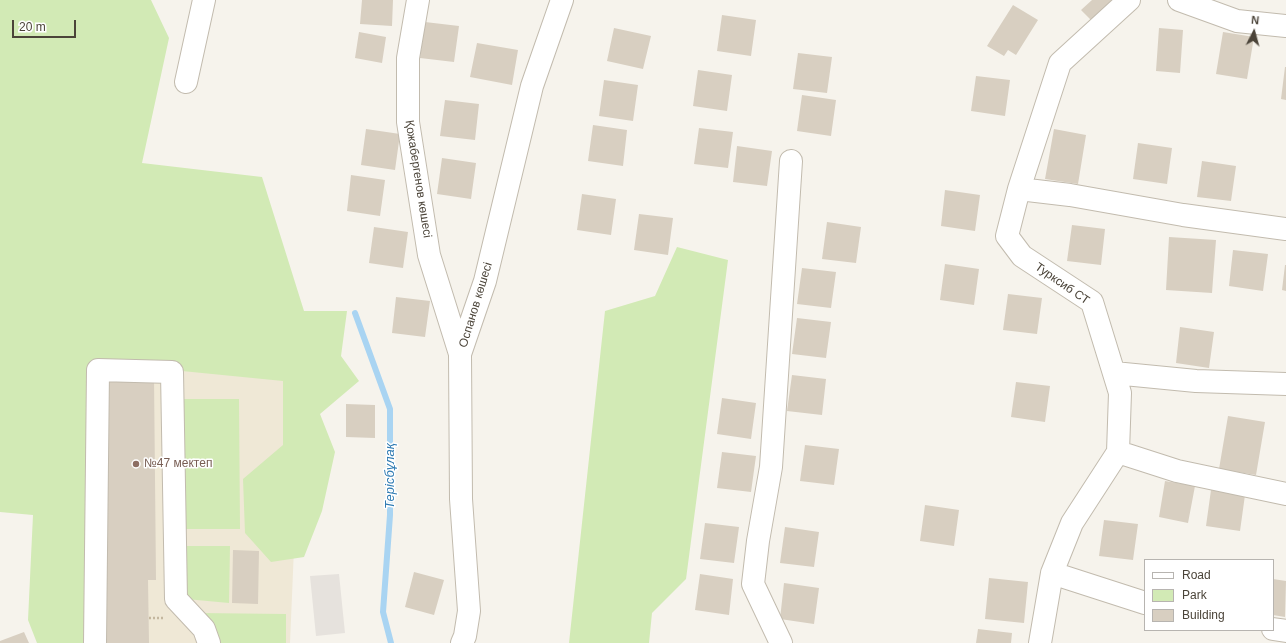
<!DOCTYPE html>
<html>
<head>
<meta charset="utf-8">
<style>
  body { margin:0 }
  #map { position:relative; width:1286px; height:643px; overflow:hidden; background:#f6f3ec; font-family:Helvetica,sans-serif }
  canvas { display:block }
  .legend { position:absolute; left:1144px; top:559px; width:130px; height:72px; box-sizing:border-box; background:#fff; border:1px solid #b7b4b0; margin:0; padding:5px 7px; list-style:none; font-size:12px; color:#4b4439 }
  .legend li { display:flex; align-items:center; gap:8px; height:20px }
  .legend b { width:20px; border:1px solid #b7b4b0 }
  .north { position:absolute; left:1234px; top:12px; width:40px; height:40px; -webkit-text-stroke:3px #fff; paint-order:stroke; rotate:6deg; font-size:11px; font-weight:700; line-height:16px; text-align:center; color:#4b4439 }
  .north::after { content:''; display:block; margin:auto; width:14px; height:18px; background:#4b4439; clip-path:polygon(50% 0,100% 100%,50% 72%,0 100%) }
  .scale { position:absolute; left:12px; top:20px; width:64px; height:18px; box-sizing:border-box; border:2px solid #4b4439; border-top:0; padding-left:5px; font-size:12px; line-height:14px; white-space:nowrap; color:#4b4439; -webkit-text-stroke:3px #fff; paint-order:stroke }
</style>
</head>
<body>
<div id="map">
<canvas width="1286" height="643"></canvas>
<ul class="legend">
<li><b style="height:5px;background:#fff"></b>Road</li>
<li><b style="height:11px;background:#d2eab5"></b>Park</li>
<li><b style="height:11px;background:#d8cfc1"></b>Building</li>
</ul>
<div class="north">N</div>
<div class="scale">20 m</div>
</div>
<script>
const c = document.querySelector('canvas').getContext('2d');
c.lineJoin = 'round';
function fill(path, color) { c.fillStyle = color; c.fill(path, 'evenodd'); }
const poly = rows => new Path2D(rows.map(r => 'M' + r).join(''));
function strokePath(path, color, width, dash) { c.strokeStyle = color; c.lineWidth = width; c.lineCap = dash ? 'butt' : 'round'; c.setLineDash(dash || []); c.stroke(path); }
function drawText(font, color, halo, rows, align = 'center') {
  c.font = font + ' Helvetica,sans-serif'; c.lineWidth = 3; c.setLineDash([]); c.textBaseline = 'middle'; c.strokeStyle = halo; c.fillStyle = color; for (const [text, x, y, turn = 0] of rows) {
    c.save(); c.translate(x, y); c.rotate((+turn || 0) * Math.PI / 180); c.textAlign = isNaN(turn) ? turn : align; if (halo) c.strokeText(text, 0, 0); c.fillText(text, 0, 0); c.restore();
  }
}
const industrial = poly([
  [339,574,345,633,316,636,310,576]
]);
const education = poly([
  [93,306,304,311,290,643,286,643,286,614,211,643,85,643]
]);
const green = poly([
  [0,0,151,0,169,38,142,163,262,177,304,311,347,311,341,356,359,381,320,414,335,452,322,511,304,557,271,562,245,533,243,479,283,445,283,381,91,362,85,643,37,643,28,620,33,515,0,512],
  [677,247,728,260,686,579,652,613,649,643,569,643,605,311,655,296],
  [182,399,239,399,240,529,183,529],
  [183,546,230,546,229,603,186,599],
  [197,613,286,614,286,643,211,643]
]);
const stream = poly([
  [355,313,390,409,390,515,383,612,391,643]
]);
const building = poly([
  [362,0,393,0,392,26,360,24],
  [1092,0,1120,0,1095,24,1081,10],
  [1013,5,1038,20,1016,55,1008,50,1004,56,987,46],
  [722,15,756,20,751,56,717,51],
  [425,22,459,26,454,62,420,58],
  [614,28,651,36,643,69,607,61],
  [1159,28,1183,30,1180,73,1156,71],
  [359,32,386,37,382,63,355,58],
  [1223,32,1254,37,1247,79,1216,74],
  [477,43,518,50,512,85,470,77],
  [798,53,832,57,827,93,793,89],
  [1285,67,1286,67,1286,100,1281,99],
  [698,70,732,75,727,111,693,106],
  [976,76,1010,80,1005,116,971,111],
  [604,80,638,85,633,121,599,116],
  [802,95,836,100,831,136,797,131],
  [445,100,479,104,475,140,440,136],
  [593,125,627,130,623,166,588,161],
  [699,128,733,132,728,168,694,164],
  [366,129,400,134,395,170,361,165],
  [1054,129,1086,135,1078,184,1045,179],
  [1138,143,1172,148,1167,184,1133,179],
  [737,146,772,151,767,186,733,182],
  [442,158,476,163,471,199,437,194],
  [1202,161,1236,166,1231,201,1197,197],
  [351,175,385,180,380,216,347,211],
  [945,190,980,195,975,231,941,226],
  [582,194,616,199,611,235,577,230],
  [639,214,673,218,668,255,634,250],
  [827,222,861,227,856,263,822,259],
  [1072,225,1105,229,1101,265,1067,261],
  [374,227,408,232,403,268,369,263],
  [1169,237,1216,240,1212,293,1166,290],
  [1233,250,1268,254,1263,291,1229,286],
  [945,264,979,269,974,305,940,300],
  [1285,265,1286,265,1286,291,1282,290],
  [802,268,836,272,831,308,797,304],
  [1008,294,1042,298,1037,334,1003,330],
  [396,297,430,301,425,337,392,333],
  [797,318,831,322,826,358,792,354],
  [1180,327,1214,332,1209,368,1176,363],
  [792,375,826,379,822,415,787,411],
  [103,376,154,377,156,580,148,580,149,643,98,643],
  [1016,382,1050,386,1045,422,1011,417],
  [722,398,756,403,751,439,717,434],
  [346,404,375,405,375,438,346,437],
  [1228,416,1265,422,1256,475,1219,469],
  [805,445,839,449,834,485,800,481],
  [722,452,756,456,751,492,717,488],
  [1165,481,1195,486,1188,523,1159,517],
  [1211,490,1245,495,1240,531,1206,526],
  [925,505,959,510,954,546,920,541],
  [1104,520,1138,524,1133,560,1099,556],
  [705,523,739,527,734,563,700,559],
  [785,527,819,532,814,567,780,563],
  [233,550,259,551,258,604,232,603],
  [414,572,444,580,434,615,405,607],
  [700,574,733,579,729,615,695,610],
  [989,578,1028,582,1024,623,985,619],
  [1273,579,1286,581,1285,617,1273,615],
  [784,583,819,588,814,624,780,619],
  [978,629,1012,633,1011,643,976,643],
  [24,632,29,643,0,643,0,641]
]);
const path = poly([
  [149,618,163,618]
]);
const minor = poly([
  [418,0,408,58,408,122,429,255,460,354],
  [1179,0,1237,21,1286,26],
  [186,82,204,0],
  [1019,189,1070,195,1183,215,1286,229],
  [1114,373,1196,381,1286,384],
  [1118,452,1177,471,1286,494],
  [1052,573,1145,603],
  [1273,629,1286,631],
  [95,643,98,370,172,372,176,599,204,629,209,643],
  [462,643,465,636,469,611,461,499,460,354,485,281,532,86,562,0],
  [781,643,753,584,758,541,771,467,791,161],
  [1040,643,1052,573,1072,523,1118,452,1120,393,1092,302,1022,256,1007,236,1019,189,1060,63,1129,0]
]);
const markers = [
  [136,464,4,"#8d6e63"]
];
const streetNames = [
  ["Қожабергенов көшесі",418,179,81],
  ["Турксиб СТ",1062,284,35],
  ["Оспанов көшесі",476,305,-73]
];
const educationNames = [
  ["№47 мектеп",144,464]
];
const waterNames = [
  ["Терісбұлақ",390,476,-90]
];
fill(industrial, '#e6e2dd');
fill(education, '#efe8d6');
fill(green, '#d2eab5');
strokePath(stream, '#a9d4f2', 6);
fill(building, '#d8cfc1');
strokePath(minor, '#c2bbae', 24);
strokePath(path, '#c4b79f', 2.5, [2, 2]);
strokePath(minor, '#fff', 22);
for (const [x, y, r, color] of markers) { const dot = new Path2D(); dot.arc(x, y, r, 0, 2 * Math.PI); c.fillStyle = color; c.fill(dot); strokePath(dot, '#fff', 1.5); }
drawText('12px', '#4b4439', '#fff', streetNames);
drawText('12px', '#785e54', '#fff', educationNames, 'left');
drawText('italic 13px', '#2e7ab2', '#fff', waterNames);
</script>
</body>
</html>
